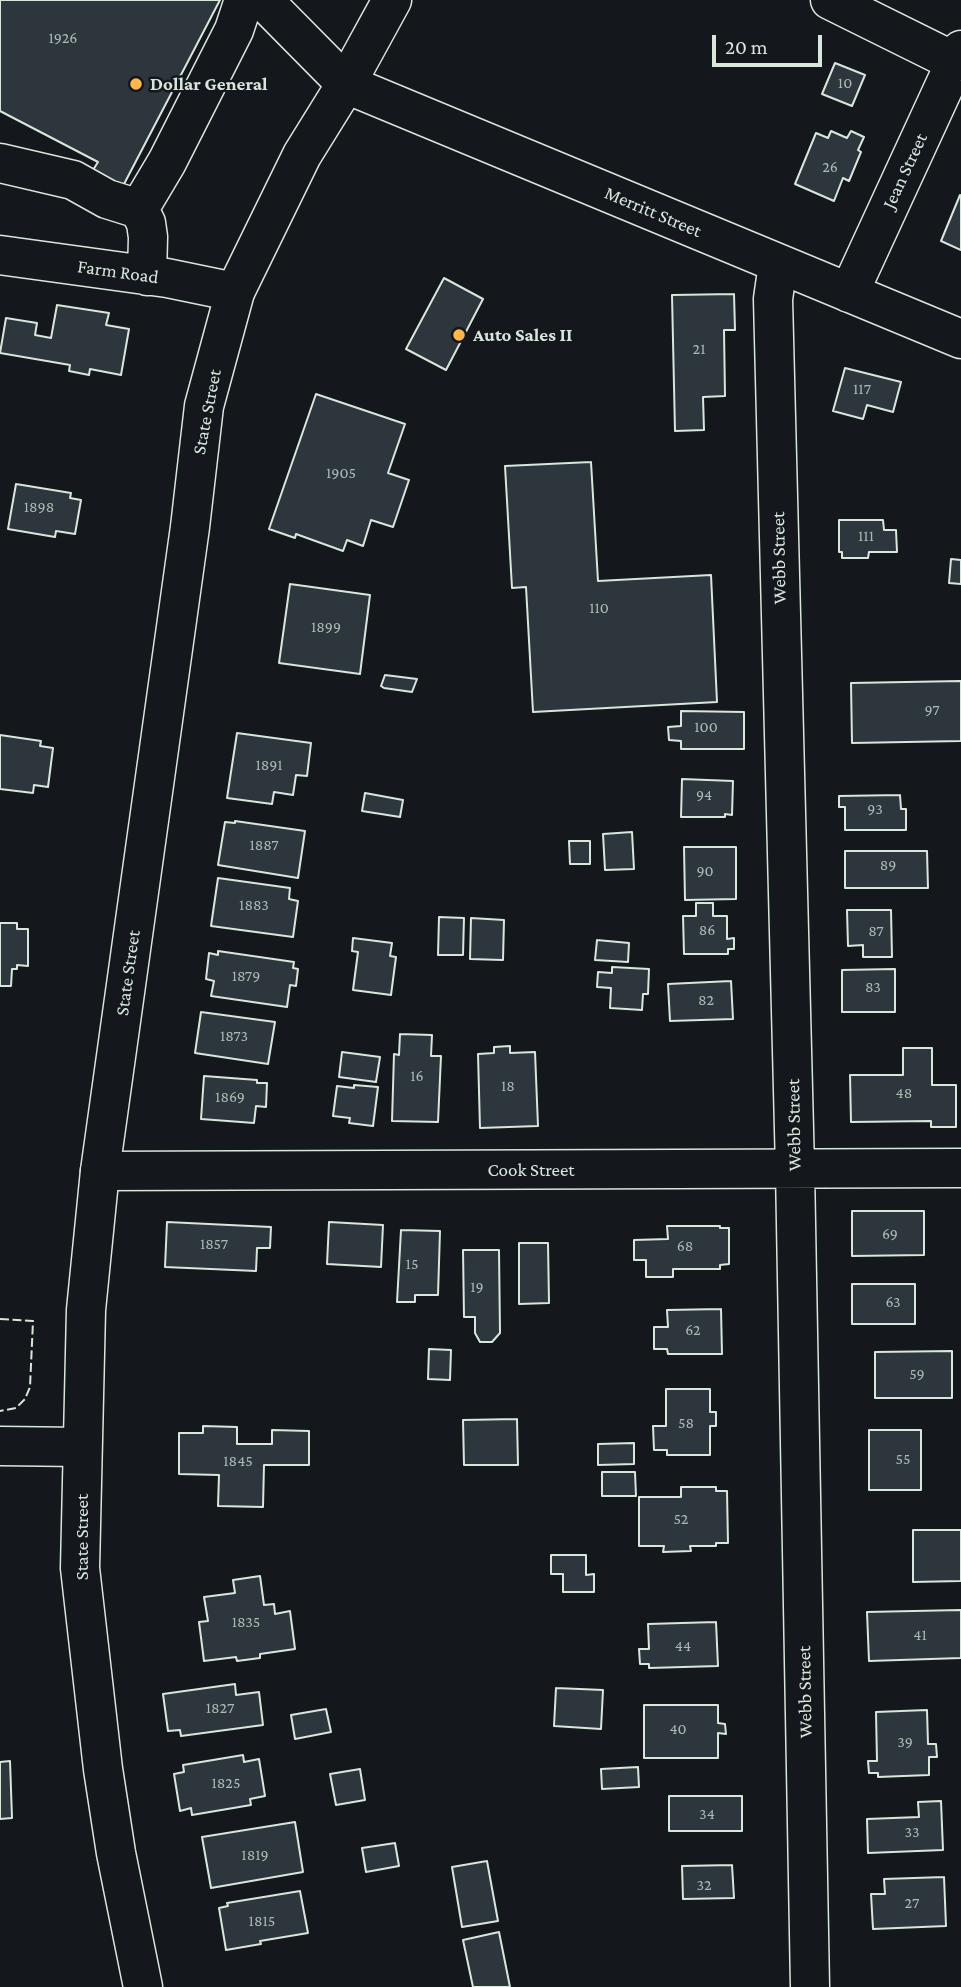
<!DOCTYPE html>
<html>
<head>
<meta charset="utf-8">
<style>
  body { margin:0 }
  #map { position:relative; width:961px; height:1987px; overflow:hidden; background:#14181c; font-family:"Crimson Pro",serif }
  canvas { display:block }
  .scale { position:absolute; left:712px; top:35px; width:110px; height:32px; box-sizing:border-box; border:4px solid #d8e6dc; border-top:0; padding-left:9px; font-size:21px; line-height:24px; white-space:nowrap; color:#d8e6dc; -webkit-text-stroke:5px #14181c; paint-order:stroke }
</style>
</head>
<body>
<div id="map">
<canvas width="961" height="1987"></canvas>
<div class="scale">20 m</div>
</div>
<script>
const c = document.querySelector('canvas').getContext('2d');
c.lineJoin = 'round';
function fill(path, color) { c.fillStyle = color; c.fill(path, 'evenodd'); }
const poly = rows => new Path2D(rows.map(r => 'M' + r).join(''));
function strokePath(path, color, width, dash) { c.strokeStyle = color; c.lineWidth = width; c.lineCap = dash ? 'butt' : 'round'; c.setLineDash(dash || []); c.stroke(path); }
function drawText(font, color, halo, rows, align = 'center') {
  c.font = font + ' "Crimson Pro",serif'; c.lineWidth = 5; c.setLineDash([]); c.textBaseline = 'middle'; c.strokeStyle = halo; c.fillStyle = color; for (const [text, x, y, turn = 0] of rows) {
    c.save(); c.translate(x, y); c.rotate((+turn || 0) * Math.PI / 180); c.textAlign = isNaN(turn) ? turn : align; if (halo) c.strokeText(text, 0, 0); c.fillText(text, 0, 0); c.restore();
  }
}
const building = poly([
  [0,0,220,0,123,186,93,170,98,162,0,111,0,0],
  [835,63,865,75,852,106,822,94,835,63],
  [831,131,847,138,851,131,864,137,858,150,861,152,849,181,843,178,834,201,795,184,816,133,828,138,831,131],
  [960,195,961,196,961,250,941,241,960,195],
  [444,278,483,299,446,370,406,349,444,278],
  [734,294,735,330,724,330,725,396,703,397,704,430,675,431,672,295,734,294],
  [57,305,109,313,106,325,129,329,121,375,90,369,89,375,69,371,70,365,0,353,6,318,37,323,35,335,51,338,57,305],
  [845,368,901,382,893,412,867,405,863,419,833,411,845,368],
  [316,394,405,424,388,473,409,480,393,527,371,520,363,546,347,540,343,551,296,534,295,538,269,529,316,394],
  [591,462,598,581,711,575,717,702,533,712,526,587,512,588,505,466,591,462],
  [16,484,71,493,70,498,81,500,75,534,56,531,55,537,8,529,16,484],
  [839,520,883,520,884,530,896,530,897,552,869,552,868,558,842,558,842,552,839,552,839,520],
  [951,559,961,560,961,584,949,583,951,559],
  [290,584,370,595,360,674,279,663,290,584],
  [385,675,417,679,412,692,384,688,381,686,385,675],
  [961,681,961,741,852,743,851,683,961,681],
  [681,711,744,712,744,749,681,749,681,741,669,740,668,727,681,726,681,711],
  [237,733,311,743,307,776,296,775,293,795,274,792,272,804,227,798,237,733],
  [0,735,41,741,40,746,53,748,48,787,34,785,33,793,0,789,0,735],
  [682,779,733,781,732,815,725,814,725,817,681,817,682,779],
  [365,793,403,800,400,817,362,811,365,793],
  [900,795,901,809,906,809,906,830,845,830,845,807,839,807,839,796,900,795],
  [235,821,305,831,298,878,218,865,225,822,235,823,235,821],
  [632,832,634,869,605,870,603,834,632,832],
  [569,841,590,841,590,864,570,864,569,841],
  [684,847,736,847,736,899,685,900,684,847],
  [845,851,927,851,928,888,845,888,845,851],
  [218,878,290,888,289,899,298,901,293,937,211,926,218,878],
  [696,903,713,903,713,916,727,916,727,939,734,938,734,949,728,949,728,954,684,954,683,916,696,916,696,903],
  [847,910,891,910,892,957,863,957,863,945,848,946,847,910],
  [439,917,464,918,463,955,438,955,439,917],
  [471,918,504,920,503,960,470,959,471,918],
  [0,923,17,923,17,929,28,929,28,966,17,965,17,969,12,969,11,986,0,986,0,923],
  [353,938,392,943,390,956,396,957,391,995,353,990,358,952,352,951,353,938],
  [597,940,629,943,628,962,595,960,597,940],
  [218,951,294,962,293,968,298,969,296,986,290,985,287,1007,211,996,214,981,206,979,209,953,218,955,218,951],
  [612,967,649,969,648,994,643,994,642,1010,610,1008,611,988,597,987,598,972,612,973,612,967],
  [895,969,895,1012,842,1012,842,970,895,969],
  [731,981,733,1019,670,1021,668,984,731,981],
  [201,1012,275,1022,268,1064,195,1053,201,1012],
  [400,1034,432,1035,431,1056,441,1056,438,1122,392,1121,394,1054,399,1055,400,1034],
  [510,1046,510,1053,535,1052,538,1126,480,1128,478,1054,494,1053,494,1047,510,1046],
  [903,1048,932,1048,932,1085,956,1085,956,1127,931,1127,931,1121,851,1122,850,1075,903,1075,903,1048],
  [342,1052,380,1057,376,1082,339,1077,342,1052],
  [204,1076,257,1080,257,1083,267,1083,266,1107,256,1106,254,1123,201,1119,204,1076],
  [354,1085,378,1087,373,1126,349,1123,350,1118,333,1116,337,1086,354,1088,354,1085],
  [852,1211,924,1211,924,1255,852,1256,852,1211],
  [167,1222,271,1227,270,1248,257,1248,256,1271,165,1267,167,1222],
  [329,1222,383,1225,381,1267,327,1264,329,1222],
  [667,1226,720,1226,720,1228,729,1228,729,1264,720,1265,720,1269,673,1269,673,1277,646,1277,646,1260,634,1260,634,1240,668,1239,667,1226],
  [401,1230,440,1231,438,1295,415,1295,415,1302,397,1302,401,1230],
  [519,1243,548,1243,549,1303,519,1304,519,1243],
  [463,1250,499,1250,500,1333,492,1342,480,1342,475,1333,475,1317,464,1317,463,1250],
  [852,1284,915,1284,915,1324,852,1324,852,1284],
  [721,1309,722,1354,668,1354,667,1349,654,1349,654,1327,668,1327,667,1310,721,1309],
  [429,1349,451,1350,450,1380,428,1379,429,1349],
  [952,1351,952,1398,875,1398,875,1352,952,1351],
  [666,1389,710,1389,710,1412,716,1412,716,1426,710,1426,710,1455,667,1455,667,1450,654,1450,653,1426,666,1426,666,1389],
  [517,1419,518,1465,464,1465,463,1420,517,1419],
  [203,1426,237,1427,237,1444,272,1444,272,1430,309,1431,309,1465,264,1465,263,1507,218,1506,219,1475,179,1474,179,1433,203,1433,203,1426],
  [869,1430,921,1430,921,1490,869,1490,869,1430],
  [634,1443,634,1464,598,1465,598,1444,634,1443],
  [602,1472,635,1472,636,1496,602,1496,602,1472],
  [681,1487,716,1487,716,1491,727,1491,728,1543,716,1543,716,1546,690,1546,691,1551,663,1552,664,1546,639,1546,639,1497,681,1497,681,1487],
  [913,1530,961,1530,961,1581,913,1582,913,1530],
  [551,1555,586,1555,586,1575,594,1574,594,1592,563,1592,563,1574,551,1574,551,1555],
  [260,1576,264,1605,274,1604,275,1614,290,1611,295,1649,260,1654,260,1658,237,1661,236,1657,204,1661,199,1622,208,1621,204,1597,235,1593,233,1580,260,1576],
  [961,1610,961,1658,869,1661,867,1612,961,1610],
  [716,1622,718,1666,649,1668,649,1664,640,1664,639,1649,649,1649,648,1624,716,1622],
  [235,1684,236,1695,259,1692,263,1725,181,1736,180,1730,168,1731,163,1694,235,1684],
  [556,1688,603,1690,601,1729,554,1726,556,1688],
  [644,1705,718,1705,718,1723,725,1724,726,1734,718,1733,718,1758,644,1758,644,1705],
  [326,1709,331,1732,295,1739,291,1715,326,1709],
  [927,1710,928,1744,936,1744,937,1757,929,1757,929,1775,878,1777,878,1773,869,1773,868,1761,877,1761,876,1712,927,1710],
  [243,1755,244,1762,259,1759,265,1796,250,1799,251,1805,192,1815,191,1808,180,1811,174,1774,184,1772,183,1765,243,1755],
  [10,1761,12,1818,0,1819,0,1762,10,1761],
  [638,1767,639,1787,602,1789,601,1769,638,1767],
  [360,1769,365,1800,336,1805,330,1774,360,1769],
  [669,1796,742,1796,742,1831,669,1831,669,1796],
  [941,1801,943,1850,868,1853,867,1819,919,1817,918,1802,941,1801],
  [295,1822,303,1872,211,1888,202,1837,295,1822],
  [395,1843,399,1866,366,1872,362,1848,395,1843],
  [487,1861,498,1921,462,1927,452,1867,487,1861],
  [732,1865,734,1898,683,1899,682,1866,732,1865],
  [944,1877,946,1926,873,1929,871,1894,885,1894,884,1879,944,1877],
  [300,1891,308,1933,260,1941,261,1944,226,1950,219,1908,228,1906,227,1903,300,1891],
  [499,1932,510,1987,473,1987,463,1940,499,1932]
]);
const minor = poly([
  [263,0,346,84,961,339],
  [830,0,955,62],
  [0,163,73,180,107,199,139,209,167,162,234,30,244,0],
  [139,209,146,223,148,237,147,276],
  [0,255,167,278,235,292],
  [778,264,773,299,795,1169,810,1987],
  [849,293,961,50],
  [100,1171,961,1168],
  [0,1446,82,1447]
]);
const major = poly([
  [143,1987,116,1853,103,1769,80,1568,86,1310,100,1171,190,527,204,406,235,292,302,155,346,84,392,0]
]);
const fence = poly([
  [0,1319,33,1321,30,1387,25,1399,16,1408,0,1411]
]);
const markers = [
  [136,84,7,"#ffb74d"],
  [459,335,7,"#ffb74d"]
];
const numberNames = [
  ["1926",63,38],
  ["10",845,83],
  ["26",830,167],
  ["21",699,349],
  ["117",862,389],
  ["1905",341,473],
  ["1898",39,507],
  ["111",866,536],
  ["110",599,608],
  ["1899",326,627],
  ["97",932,710],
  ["100",706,727],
  ["1891",269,765],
  ["94",704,795],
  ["93",875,809],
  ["1887",264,845],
  ["89",888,865],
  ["90",705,871],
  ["1883",254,905],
  ["86",707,930],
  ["87",876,931],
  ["1879",246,976],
  ["83",873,987],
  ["82",706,1000],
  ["1873",234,1036],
  ["16",417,1076],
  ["18",508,1086],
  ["48",904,1093],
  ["1869",230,1097],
  ["69",890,1234],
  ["1857",214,1244],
  ["68",685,1246],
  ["15",412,1264],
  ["19",477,1287],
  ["63",893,1302],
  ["62",693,1330],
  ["59",917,1374],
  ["58",686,1423],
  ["55",903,1459],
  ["1845",238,1461],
  ["52",681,1519],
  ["1835",246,1622],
  ["41",920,1635],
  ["44",683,1646],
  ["1827",220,1708],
  ["40",678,1729],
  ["39",905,1742],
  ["1825",226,1783],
  ["34",707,1814],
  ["33",912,1832],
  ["1819",255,1855],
  ["32",704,1885],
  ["27",912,1903],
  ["1815",262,1921]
];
const poiNames = [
  ["Dollar General",150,84],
  ["Auto Sales II",473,335]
];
const streetNames = [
  ["Jean Street",905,171,-65],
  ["Merritt Street",653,212,23],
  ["Farm Road",118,272,8],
  ["State Street",207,412,-79],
  ["Webb Street",779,558,-91],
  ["State Street",128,973,-82],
  ["Webb Street",794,1125,-91],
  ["Cook Street",531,1170],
  ["State Street",82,1537,-90],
  ["Webb Street",805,1692,-91]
];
fill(building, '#2c363c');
strokePath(building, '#d8e6dc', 2);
strokePath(minor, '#d8e6dc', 41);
strokePath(major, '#d8e6dc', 41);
strokePath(minor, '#14181c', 38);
strokePath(major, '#14181c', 38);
strokePath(fence, '#d8e6dc', 2, [9, 3.5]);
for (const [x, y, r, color] of markers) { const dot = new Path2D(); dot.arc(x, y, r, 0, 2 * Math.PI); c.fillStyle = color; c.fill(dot); strokePath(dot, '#14181c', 2.5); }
drawText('16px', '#adbab4', null, numberNames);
drawText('bold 19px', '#d8e6dc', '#14181c', poiNames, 'left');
drawText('19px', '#d8e6dc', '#14181c', streetNames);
</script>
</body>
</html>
